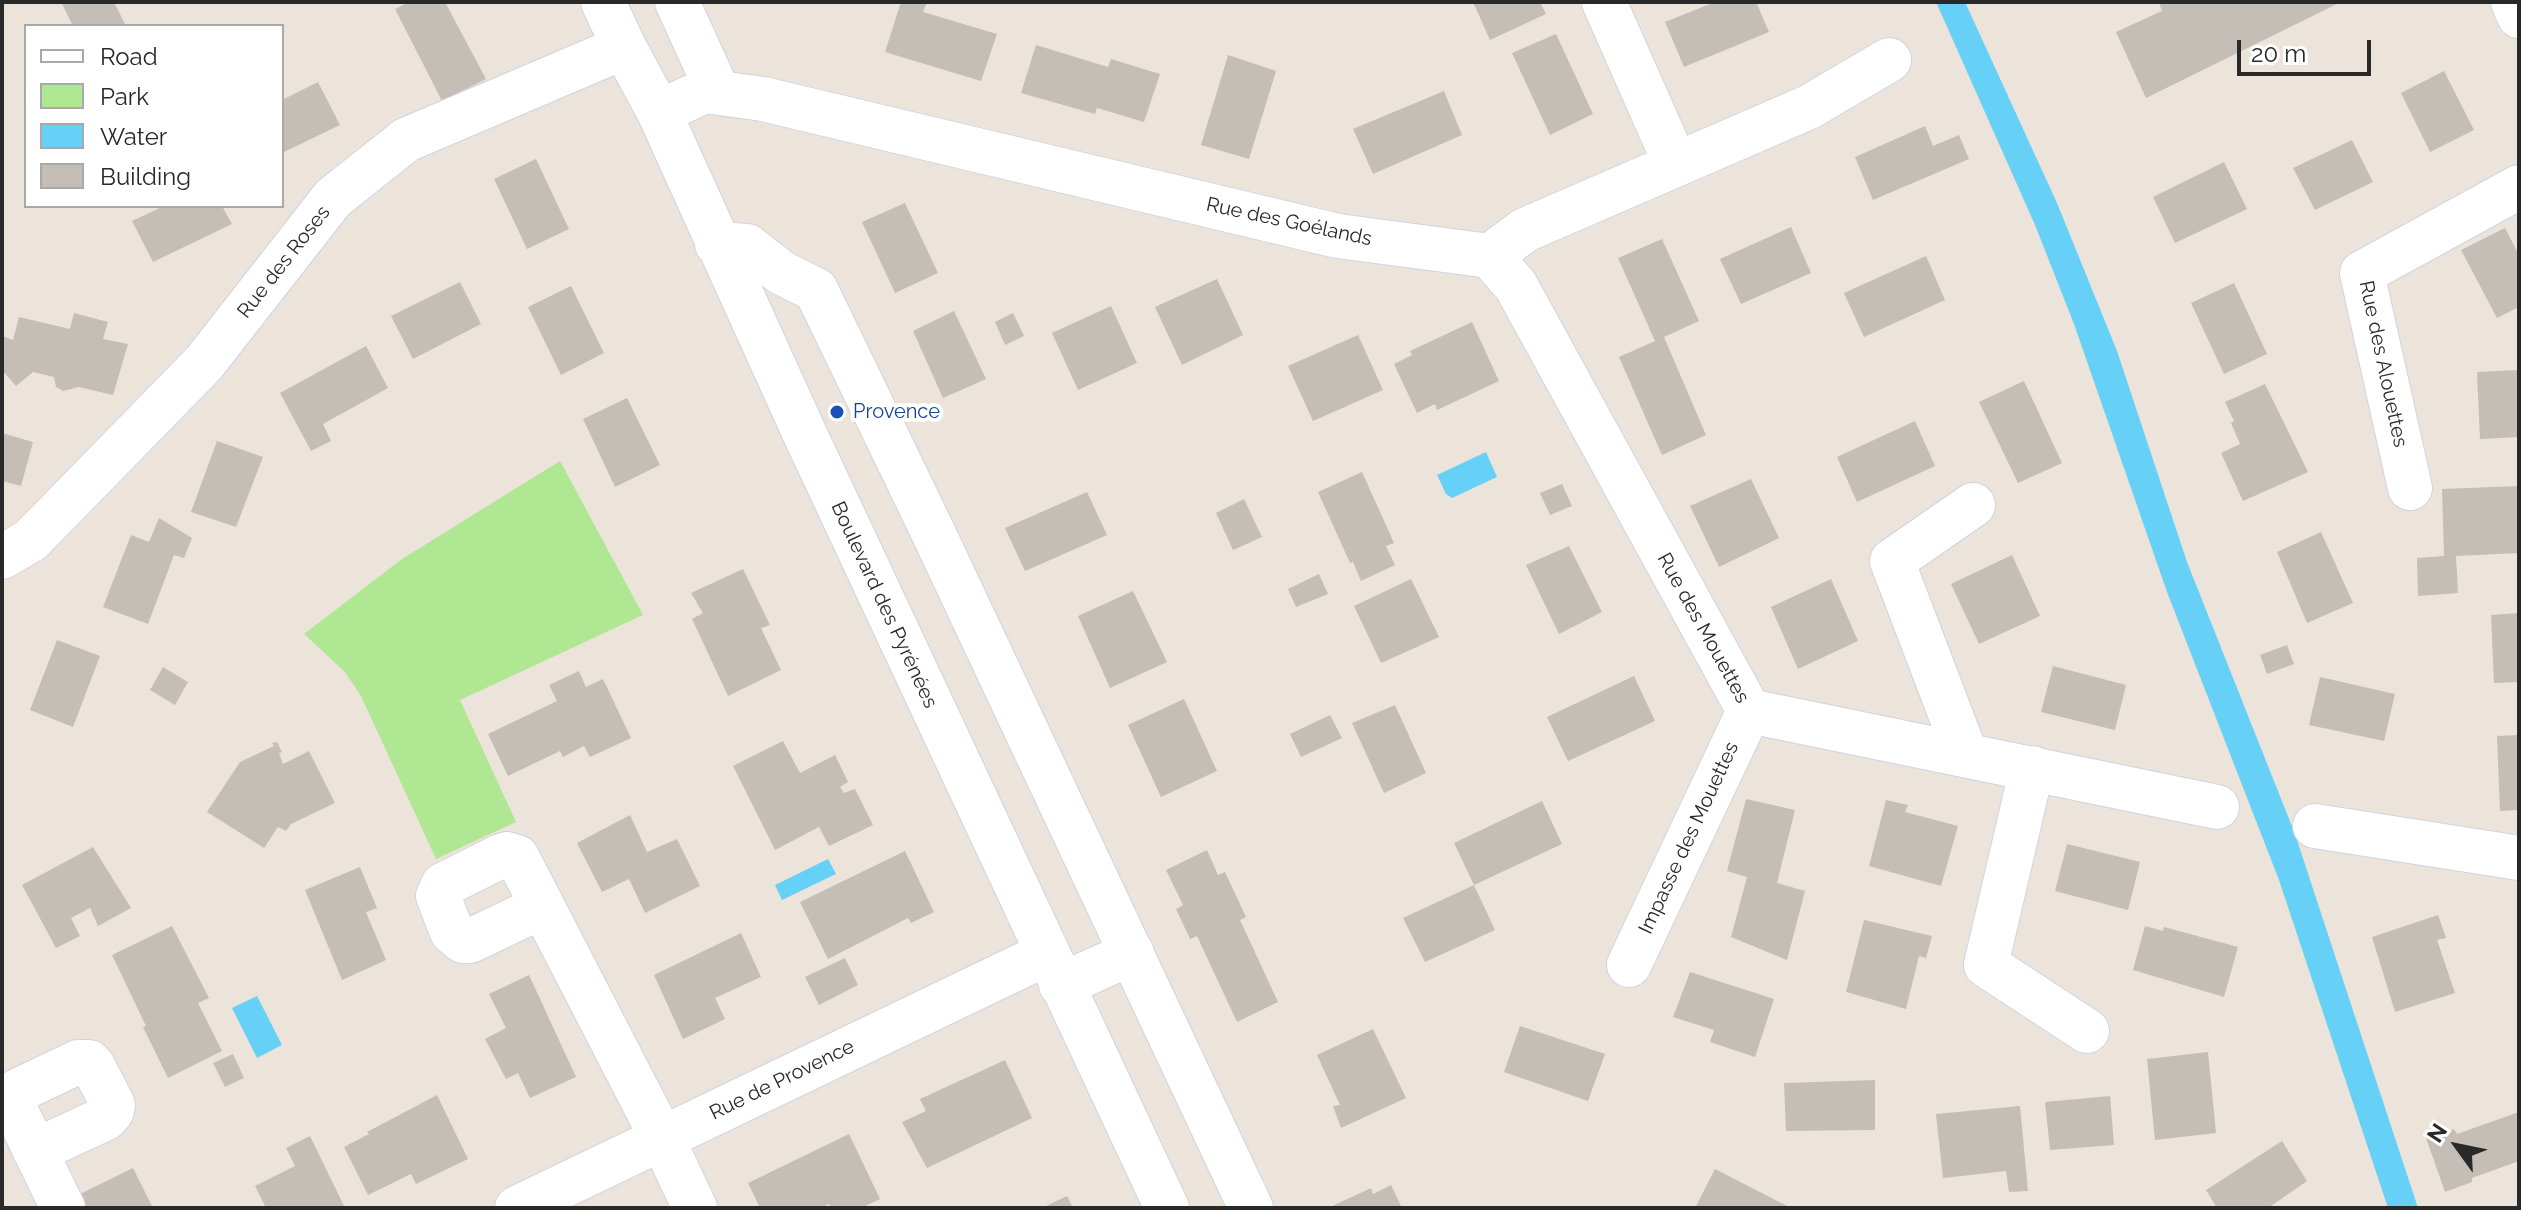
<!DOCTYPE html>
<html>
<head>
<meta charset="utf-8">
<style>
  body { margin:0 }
  #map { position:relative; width:2521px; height:1210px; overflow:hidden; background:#ece4da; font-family:Raleway,sans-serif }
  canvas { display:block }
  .frame { position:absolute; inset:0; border:4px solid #292929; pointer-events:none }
  .legend { position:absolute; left:24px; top:24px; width:260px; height:184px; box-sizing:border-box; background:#fff; border:2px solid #a9a9a9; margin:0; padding:10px 14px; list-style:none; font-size:24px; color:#292929 }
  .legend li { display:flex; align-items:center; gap:16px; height:40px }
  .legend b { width:40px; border:2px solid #a9a9a9 }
  .north { position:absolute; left:2417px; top:1106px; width:80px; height:80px; -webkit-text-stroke:6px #fff; paint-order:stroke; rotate:303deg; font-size:22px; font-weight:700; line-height:32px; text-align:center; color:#292929 }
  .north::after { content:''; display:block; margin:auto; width:28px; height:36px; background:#292929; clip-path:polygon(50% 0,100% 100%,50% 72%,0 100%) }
  .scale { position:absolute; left:2237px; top:40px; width:134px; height:36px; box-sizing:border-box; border:4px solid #292929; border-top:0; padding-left:10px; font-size:24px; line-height:28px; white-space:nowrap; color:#292929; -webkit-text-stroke:6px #fff; paint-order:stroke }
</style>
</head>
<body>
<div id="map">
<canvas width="2521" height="1210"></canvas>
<div class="frame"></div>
<ul class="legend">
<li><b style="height:10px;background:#fff"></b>Road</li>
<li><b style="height:22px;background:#afe792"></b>Park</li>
<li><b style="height:22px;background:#66d0f6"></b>Water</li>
<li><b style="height:22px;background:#c4beb6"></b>Building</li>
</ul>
<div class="north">N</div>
<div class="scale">20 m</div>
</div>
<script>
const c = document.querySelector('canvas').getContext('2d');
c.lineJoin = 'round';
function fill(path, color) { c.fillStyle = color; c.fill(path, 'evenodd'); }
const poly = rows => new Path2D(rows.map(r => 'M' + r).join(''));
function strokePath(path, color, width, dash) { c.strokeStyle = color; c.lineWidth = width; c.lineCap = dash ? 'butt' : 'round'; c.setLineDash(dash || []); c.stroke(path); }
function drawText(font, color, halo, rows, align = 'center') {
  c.font = font + ' Raleway,sans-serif'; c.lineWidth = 8; c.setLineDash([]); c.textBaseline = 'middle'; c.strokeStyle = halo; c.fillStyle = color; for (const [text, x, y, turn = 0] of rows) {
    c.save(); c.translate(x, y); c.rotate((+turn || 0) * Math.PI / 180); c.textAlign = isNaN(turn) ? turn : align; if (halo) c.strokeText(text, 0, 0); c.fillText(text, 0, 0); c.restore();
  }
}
const green = poly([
  [560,461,643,615,460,700,516,822,436,859,361,696,345,672,304,634,402,559]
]);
const water = poly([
  [1936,2,1965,2,2057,203,2117,351,2187,562,2295,834,2418,1208,2388,1208,2279,880,2167,592,2074,324,2035,225],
  [1486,452,1497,477,1452,498,1446,494,1437,475],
  [828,859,836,874,782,900,775,885],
  [257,996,282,1045,257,1058,232,1008]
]);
const building = poly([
  [61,2,114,2,126,26,73,26],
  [409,2,445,2,486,79,442,101,395,9],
  [901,2,927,2,923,12,997,34,981,81,885,52],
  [1473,2,1540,2,1546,14,1490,40],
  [1715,2,1756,2,1769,32,1684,67,1665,22],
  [2161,2,2341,2,2146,98,2116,32,2162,11,2159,3],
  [1556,34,1593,114,1550,135,1512,53],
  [1036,45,1108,67,1111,59,1160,74,1144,122,1097,108,1095,114,1021,93],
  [1228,55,1276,71,1249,159,1201,145],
  [2444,71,2474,130,2430,152,2401,93],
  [318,82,340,125,282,153,282,100],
  [1444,91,1462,135,1373,174,1353,129],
  [1925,126,1933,146,1959,135,1969,159,1873,200,1855,157],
  [2352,140,2373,182,2315,210,2293,168],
  [536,159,569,229,527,249,494,179],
  [2224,162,2247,209,2175,243,2153,197],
  [905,203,938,273,895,293,862,222],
  [164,206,222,206,232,224,153,262,132,221],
  [1791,227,1811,273,1741,304,1720,259],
  [2505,228,2519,255,2519,307,2497,318,2461,250],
  [1662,239,1699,321,1664,337,1706,435,1662,455,1619,357,1655,341,1618,258],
  [1926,256,1945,300,1864,337,1844,293],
  [1217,279,1243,335,1182,365,1155,307],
  [460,282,481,324,413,359,391,316],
  [2234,283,2267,354,2224,374,2191,303],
  [571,286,604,353,561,375,528,307],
  [1111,306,1137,363,1078,390,1052,333],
  [954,311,986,379,943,398,913,331],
  [74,313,108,322,103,339,128,344,113,395,79,387,63,391,56,387,54,377,33,372,16,386,2,370,2,336,13,340,19,317,70,329],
  [1013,313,1024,336,1005,345,995,322],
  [1472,322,1499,381,1437,410,1435,404,1417,413,1394,364,1412,355,1410,351],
  [1358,335,1383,390,1313,421,1288,366],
  [366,346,388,388,323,424,331,441,311,451,280,393],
  [2519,370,2519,437,2480,439,2477,372],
  [2024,381,2062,463,2018,483,1979,402],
  [2265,384,2308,472,2243,501,2221,453,2240,444,2231,423,2234,421,2225,402],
  [627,398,660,465,615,487,583,419],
  [1915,421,1935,466,1857,502,1837,457],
  [2,433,33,442,21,486,2,481],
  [217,441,263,457,236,527,191,512],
  [1362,472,1394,543,1386,546,1395,565,1361,581,1353,562,1350,563,1318,492],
  [1751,479,1779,538,1719,567,1690,506],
  [1562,484,1572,506,1550,515,1540,493],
  [2519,486,2519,553,2456,556,2458,593,2418,596,2417,558,2444,556,2442,489],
  [1087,492,1107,535,1025,571,1005,528],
  [1244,499,1262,537,1233,550,1216,513],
  [159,518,192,538,184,558,174,555,148,624,103,607,131,535,149,542],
  [2321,532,2353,603,2307,623,2277,552],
  [1569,546,1602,612,1559,634,1526,565],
  [2012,555,2040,616,1979,644,1951,584],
  [743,569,770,625,761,628,781,670,728,696,692,619,703,613,691,593],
  [1319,574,1328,594,1296,607,1288,589],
  [1411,579,1439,637,1381,663,1354,606],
  [1831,579,1858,641,1798,669,1771,607],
  [1133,591,1167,662,1110,688,1078,616],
  [2519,613,2519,682,2494,683,2491,615],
  [57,640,100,656,73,727,30,710],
  [2287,645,2294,664,2267,674,2260,655],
  [2053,666,2126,685,2115,730,2041,712],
  [163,667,188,682,175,705,150,690],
  [579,671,586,687,603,679,631,738,590,757,584,746,563,757,560,751,508,776,488,734,557,701,549,685],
  [1634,676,1655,721,1568,761,1547,717],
  [2320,677,2395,694,2384,741,2309,725],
  [1184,699,1217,771,1161,797,1128,725],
  [1395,705,1426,773,1384,793,1352,723],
  [1330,715,1342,738,1301,757,1290,734],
  [2519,735,2519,810,2500,811,2497,736],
  [783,741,800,773,835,755,848,782,840,787,844,793,855,789,873,825,829,846,819,827,775,850,733,766],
  [277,742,282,752,279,753,283,764,309,751,335,803,291,824,286,831,278,827,264,848,207,812,240,762,274,746,272,743],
  [1746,799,1795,810,1777,883,1805,891,1787,960,1731,937,1747,877,1727,871],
  [1886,800,1908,805,1905,812,1958,826,1941,886,1869,866],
  [1542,801,1562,844,1474,885,1495,930,1425,962,1403,918,1474,885,1454,843],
  [630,815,647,852,677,839,700,886,645,913,629,879,602,892,577,843],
  [2067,844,2140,862,2128,910,2055,891],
  [93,847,131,908,98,926,90,908,71,918,80,936,56,948,22,885],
  [1207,850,1218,875,1225,872,1246,917,1240,920,1278,1002,1237,1022,1197,936,1190,939,1176,909,1183,905,1166,870],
  [905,851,934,912,911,923,908,918,828,959,800,902],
  [360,867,377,908,366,912,386,960,342,980,305,890],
  [2438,915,2446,938,2437,940,2455,993,2395,1012,2372,937],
  [1864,920,1932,936,1926,958,1919,956,1906,1009,1846,992],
  [172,926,209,998,198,1003,222,1051,168,1078,143,1027,146,1026,112,955],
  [2145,926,2163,931,2164,927,2238,947,2224,997,2133,970],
  [741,933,761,977,715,998,725,1019,683,1039,654,975],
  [845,958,858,985,819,1005,805,977],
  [1690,972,1774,999,1755,1057,1710,1042,1714,1030,1673,1017],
  [529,975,576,1077,530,1098,518,1073,506,1079,485,1039,506,1028,489,994],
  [1520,1026,1605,1054,1588,1101,1504,1072],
  [1373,1029,1406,1098,1341,1128,1333,1106,1340,1105,1317,1055],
  [2208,1052,2216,1133,2155,1140,2147,1059],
  [233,1054,244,1078,225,1087,213,1063],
  [1005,1060,1032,1118,927,1168,902,1122,926,1111,920,1099],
  [1875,1080,1875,1130,1786,1131,1784,1083],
  [437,1095,468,1159,416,1184,411,1174,368,1195,344,1147,369,1134,367,1132],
  [2110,1096,2114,1145,2050,1150,2045,1102],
  [2020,1106,2028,1191,2009,1192,2006,1171,1943,1178,1936,1114],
  [2519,1112,2519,1161,2472,1178,2472,1182,2445,1192,2426,1138,2454,1129,2457,1134],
  [849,1134,880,1199,861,1208,831,1208,829,1204,820,1208,760,1208,748,1183],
  [310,1136,345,1208,266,1208,255,1186,295,1166,286,1148],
  [2282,1141,2307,1181,2268,1208,2217,1208,2206,1190],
  [133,1168,153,1208,87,1208,80,1194],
  [1715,1169,1791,1208,1695,1208],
  [1391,1185,1402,1208,1328,1208,1371,1188,1373,1194],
  [1067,1196,1073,1208,1042,1208]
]);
const minor = poly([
  [603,2,624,47,659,112,803,430,1167,1208],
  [677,2,718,92],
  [1604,2,1676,165],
  [2513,2,2519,16],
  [659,112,705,91,763,99,1338,236,1490,256,1525,230,1809,107,1889,60],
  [717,244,747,246,782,273,816,290,932,530,1251,1208],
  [1490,256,1516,286,1749,711,2217,807],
  [2410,488,2362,273,2519,187],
  [2,557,31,540,204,363,333,198,406,140,624,47],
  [1966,755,1892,561,1973,505],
  [2032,768,1986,965,2087,1031],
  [2315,826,2519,858],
  [541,907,470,941,463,941,452,932,438,896,443,885,501,856,507,854,517,857,662,1138,695,1208],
  [1629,965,1749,711],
  [1061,985,1132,953],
  [35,1151,106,1118,112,1111,113,1105,93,1066,89,1062,78,1062,17,1091,12,1100,13,1105,63,1208],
  [517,1208,1046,954]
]);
const markers = [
  [837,412,8,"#1a4fb4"]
];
const streetNames = [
  ["Rue des Goélands",1289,222,12],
  ["Rue des Roses",284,262,-52],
  ["Rue des Alouettes",2383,364,78],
  ["Boulevard des Pyrénées",884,605,65],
  ["Rue des Mouettes",1703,628,61],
  ["Impasse des Mouettes",1689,838,-65],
  ["Rue de Provence",782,1080,-26]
];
const transitNames = [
  ["Provence",853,412]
];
fill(green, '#afe792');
fill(water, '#66d0f6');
fill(building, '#c4beb6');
strokePath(minor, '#cfd3e3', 46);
strokePath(minor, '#fff', 44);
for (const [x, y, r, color] of markers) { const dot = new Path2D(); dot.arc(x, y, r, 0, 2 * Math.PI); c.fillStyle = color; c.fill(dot); strokePath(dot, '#fff', 3); }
drawText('20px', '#292929', '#fff', streetNames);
drawText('20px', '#164399', '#fff', transitNames, 'left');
</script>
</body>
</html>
